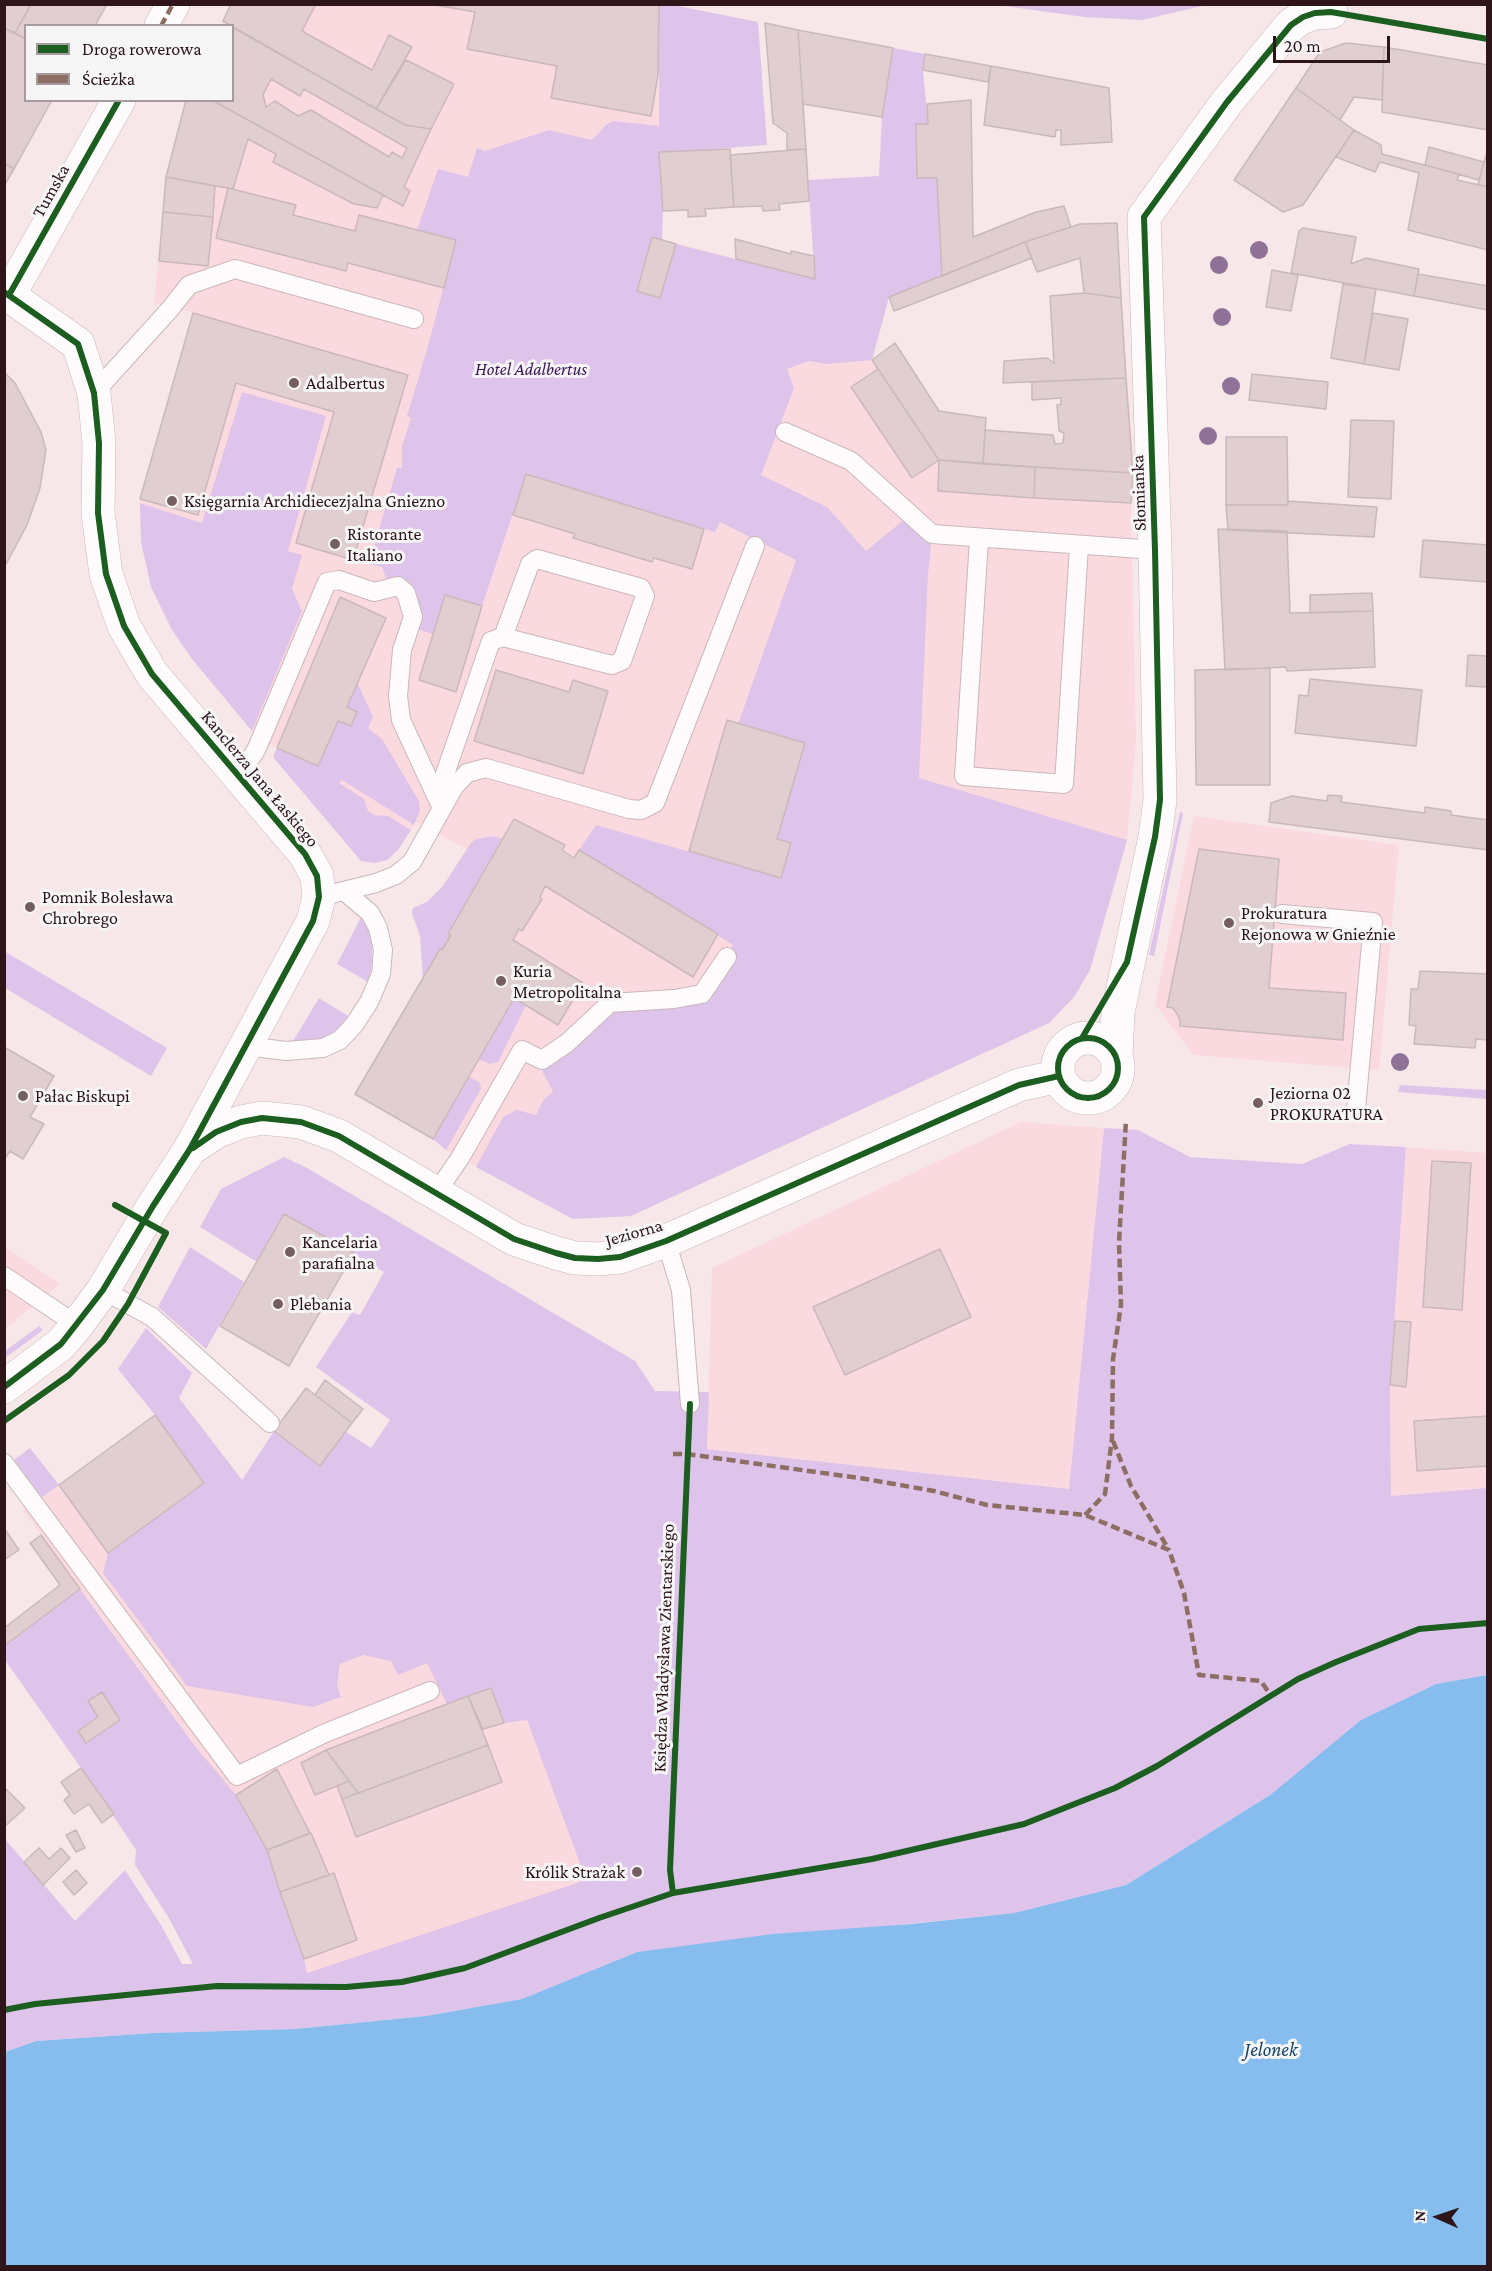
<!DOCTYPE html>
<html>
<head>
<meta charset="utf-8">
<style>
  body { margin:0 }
  #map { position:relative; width:1492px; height:2271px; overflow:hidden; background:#f7e7e9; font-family:"Crimson Pro",serif }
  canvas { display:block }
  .frame { position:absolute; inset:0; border:6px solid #2d151a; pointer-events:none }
  .legend { position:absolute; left:24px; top:24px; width:210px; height:78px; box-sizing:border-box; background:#f6f6f6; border:2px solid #a69c9e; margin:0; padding:8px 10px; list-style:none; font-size:18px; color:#2d151a }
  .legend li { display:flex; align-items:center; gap:12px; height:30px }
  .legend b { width:30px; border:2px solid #a69c9e }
  .north { position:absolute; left:1408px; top:2187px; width:60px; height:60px; -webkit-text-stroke:4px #f6f6f6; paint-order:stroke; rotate:273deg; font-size:16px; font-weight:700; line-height:24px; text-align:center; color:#2d151a }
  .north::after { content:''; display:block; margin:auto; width:21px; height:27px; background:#2d151a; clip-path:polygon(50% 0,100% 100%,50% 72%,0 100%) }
  .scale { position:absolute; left:1273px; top:36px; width:117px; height:27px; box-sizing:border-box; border:3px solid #2d151a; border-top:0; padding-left:8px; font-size:18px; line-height:21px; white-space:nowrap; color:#2d151a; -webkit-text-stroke:4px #f6f6f6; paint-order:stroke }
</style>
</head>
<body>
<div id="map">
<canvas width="1492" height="2271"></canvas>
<div class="frame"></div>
<ul class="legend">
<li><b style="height:8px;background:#1b5e20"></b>Droga rowerowa</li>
<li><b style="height:8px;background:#8d6e63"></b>Ścieżka</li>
</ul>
<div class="north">N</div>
<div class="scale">20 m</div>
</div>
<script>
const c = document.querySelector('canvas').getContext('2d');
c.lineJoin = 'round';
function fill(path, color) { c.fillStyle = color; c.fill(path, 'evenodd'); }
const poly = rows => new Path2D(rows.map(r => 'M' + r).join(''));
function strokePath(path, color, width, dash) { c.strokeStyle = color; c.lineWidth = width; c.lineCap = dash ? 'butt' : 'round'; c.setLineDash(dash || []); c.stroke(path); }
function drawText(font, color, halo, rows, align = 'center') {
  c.font = font + ' "Crimson Pro",serif'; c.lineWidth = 6; c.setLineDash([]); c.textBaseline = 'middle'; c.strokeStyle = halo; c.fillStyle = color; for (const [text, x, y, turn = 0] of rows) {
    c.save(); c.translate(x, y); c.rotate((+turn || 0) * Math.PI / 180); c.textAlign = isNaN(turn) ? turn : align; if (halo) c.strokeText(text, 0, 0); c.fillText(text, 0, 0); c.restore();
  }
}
const built = poly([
  [231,5,659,5,658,75,662,240,889,297,872,360,939,460,1133,473,1131,503,1136,741,1127,840,1090,970,1074,997,1049,1023,631,1216,573,1219,446,1150,433,1139,355,1094,423,979,420,936,412,913,413,908,427,902,443,886,466,849,416,822,398,850,387,860,375,863,361,861,273,757,277,748,260,741,192,659,172,630,151,587,141,542,140,499,193,313,154,303,166,177,186,101,232,100,232,26,220,25],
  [1194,816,1399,845,1379,1070,1193,1055,1155,1004],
  [1021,1122,1104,1128,1069,1489,707,1449,712,1268],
  [1406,1147,1487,1153,1487,1600,1391,1496,1390,1385],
  [5,1247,60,1284,5,1329],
  [179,1398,359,1631,485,1676,527,1720,587,1881,307,1973,304,1959,236,1795,195,1746,23,1510]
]);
const green = poly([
  [659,5,673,5,758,22,767,145,660,153,663,211,662,240,652,237,637,291,660,297,676,244,815,279,808,180,879,176,882,117,893,48,925,54,923,70,928,124,916,124,917,177,937,178,942,276,889,297,872,360,826,364,809,361,787,369,794,388,761,475,827,507,866,551,910,515,932,534,928,575,919,778,1127,840,1090,970,1074,997,1049,1023,631,1216,573,1219,476,1167,503,1117,517,1110,536,1115,543,1101,553,1091,543,1073,542,1060,610,1003,702,994,733,945,579,850,596,825,781,878,791,844,777,839,738,724,796,560,720,522,715,532,526,474,482,606,445,595,433,634,410,627,406,593,390,588,382,567,369,564,397,468,402,468,402,446,411,418,407,416,428,346,456,240,417,230,438,169,468,177,477,148,485,151,549,130,592,140,606,125,613,121,659,126],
  [997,5,1207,5,1142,20,1084,17],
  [242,392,326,416,288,551,302,555,292,589,302,611,252,731,192,659,172,630,151,587,141,542,140,503,202,523],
  [357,682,373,717,368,728,382,739,419,801,420,811,414,825,342,780,339,783,364,799,368,811,374,815,388,816,411,830,398,850,387,860,375,863,361,861,273,757,277,748,319,765,338,721,351,726,357,712,347,707],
  [1180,812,1183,813,1154,956,1149,955],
  [494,836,503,839,449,934,451,935,442,950,440,949,423,979,420,936,412,913,413,908,427,902,443,886,471,843,476,839],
  [361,917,370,930,372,947,372,965,368,982,337,964],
  [4,951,167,1048,151,1076,5,988],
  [319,998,348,1016,339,1028,326,1037,312,1042,293,1041],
  [514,998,526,1005,498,1062,490,1064,478,1059],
  [468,1076,480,1083,481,1089,446,1150,433,1139],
  [1400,1085,1487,1090,1487,1099,1398,1092],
  [1104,1128,1138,1130,1190,1157,1302,1164,1350,1144,1406,1147,1390,1385,1391,1496,1487,1488,1487,1675,1436,1684,1361,1720,1270,1795,1126,1885,1014,1913,637,1952,522,1999,426,2016,295,2029,154,2033,36,2041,5,2052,4,1838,75,1921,125,1870,161,1925,182,1964,193,1964,170,1920,135,1865,136,1850,81,1768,5,1660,5,1646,80,1589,195,1746,236,1795,267,1850,304,1959,307,1973,586,1880,527,1720,504,1723,491,1688,447,1704,427,1663,398,1675,391,1661,363,1655,340,1664,337,1685,341,1697,313,1707,187,1686,103,1573,108,1553,204,1483,155,1415,118,1369,146,1328,192,1373,179,1398,242,1480,274,1431,320,1466,346,1432,371,1448,390,1420,316,1367,352,1312,360,1315,384,1272,284,1214,257,1262,200,1227,221,1189,284,1157,307,1168,635,1361,655,1391,709,1392,707,1449,1069,1489],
  [190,1247,244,1282,206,1349,158,1307],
  [39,1326,43,1330,5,1358,5,1351],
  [30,1448,59,1485,42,1497,14,1460]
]);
const water = poly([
  [1487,1675,1487,2266,5,2266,5,2052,36,2041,154,2033,295,2029,426,2016,522,1999,637,1952,773,1934,911,1924,1014,1913,1126,1885,1270,1795,1361,1720,1436,1684]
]);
const building = poly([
  [4,4,26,4,30,7,15,33,4,28,4,4],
  [31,4,107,4,95,26,26,26,26,39,15,33,31,4],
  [231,4,316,4,302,31,372,70,389,35,412,47,376,109,223,21,231,4],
  [429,4,659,4,658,75,651,116,551,98,557,66,467,49,475,12,429,4],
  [765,23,798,30,806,149,787,150,787,133,773,123,765,23],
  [232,27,405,125,431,129,404,187,410,191,403,206,212,100,232,100,232,27],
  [271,79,300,96,304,89,407,148,402,158,392,152,389,157,311,110,298,116,275,101,266,107,263,95,271,79],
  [4,28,26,39,26,100,52,100,14,169,4,163,4,28],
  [798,30,893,48,882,117,803,104,798,30],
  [1346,43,1384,47,1382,100,1354,97,1340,120,1296,88,1320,52,1346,43],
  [1384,47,1488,65,1488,130,1382,112,1384,47],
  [925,54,991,66,988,82,923,70,925,54],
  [406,60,454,84,431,129,405,125,376,109,406,60],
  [991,66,1109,88,1112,142,1061,145,1061,130,1056,130,1055,137,984,125,991,66],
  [1296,88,1354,130,1303,205,1283,212,1234,180,1296,88],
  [186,100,212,100,383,195,377,208,354,204,273,162,276,154,248,139,233,189,166,177,186,100],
  [971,100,973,237,1036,212,1064,206,1071,227,1025,242,942,276,937,178,917,178,916,124,928,124,927,104,971,100],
  [1354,130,1381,145,1382,154,1459,174,1457,180,1488,187,1488,250,1408,230,1419,173,1380,162,1375,172,1336,157,1354,130],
  [1429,147,1484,162,1479,180,1425,165,1429,147],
  [730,149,734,207,705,209,706,216,688,217,688,210,663,211,659,152,730,149],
  [806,149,809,201,779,204,780,210,763,211,762,206,734,207,730,155,806,149],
  [1486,155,1488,155,1488,187,1478,185,1486,155],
  [4,163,14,169,4,186,4,163],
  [166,177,215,186,213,217,163,212,166,177],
  [228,188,296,205,293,215,355,231,359,215,456,240,444,288,348,263,346,271,216,238,228,188],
  [163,212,213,217,208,266,159,261,163,212],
  [1117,223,1121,298,1084,293,1080,258,1037,272,1025,242,1080,224,1117,223],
  [1303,228,1356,237,1351,264,1366,258,1419,269,1414,296,1291,273,1299,231,1303,228],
  [652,237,676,244,660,298,637,291,652,237],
  [735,239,791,254,791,251,814,256,815,279,736,259,735,239],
  [1025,242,1032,258,894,311,889,297,1025,242],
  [1272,270,1298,275,1291,311,1266,307,1272,270],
  [1418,274,1488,286,1488,310,1414,296,1418,274],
  [1343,284,1376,289,1364,364,1331,358,1343,284],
  [1084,293,1121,298,1126,378,1003,383,1004,361,1047,358,1054,363,1050,296,1084,293],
  [193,313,408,375,353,560,296,543,334,412,236,383,198,515,140,499,193,313],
  [1373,313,1408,319,1399,370,1364,364,1373,313],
  [895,343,939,411,986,418,983,464,939,460,872,360,895,343],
  [878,369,939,460,912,478,851,387,878,369],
  [4,372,15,383,41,432,46,450,40,488,27,525,4,568,4,372],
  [1252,374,1328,382,1326,409,1249,400,1252,374],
  [1126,378,1133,473,983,464,985,430,1053,435,1055,444,1063,443,1064,433,1059,431,1057,405,1061,404,1061,398,1032,400,1032,382,1126,378],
  [1351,420,1394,421,1391,499,1348,497,1351,420],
  [1226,437,1287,437,1288,505,1226,505,1226,437],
  [939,460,1035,467,1034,498,938,491,939,460],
  [1035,467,1133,473,1131,503,1034,498,1035,467],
  [526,474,704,529,692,569,654,558,652,562,573,538,575,534,513,515,526,474],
  [1288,501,1377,507,1374,537,1228,530,1226,505,1288,505,1288,501],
  [1218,529,1287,531,1290,613,1373,611,1375,667,1287,671,1286,667,1225,670,1218,529],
  [1423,540,1488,545,1488,582,1420,577,1423,540],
  [1372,593,1373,611,1310,613,1310,595,1372,593],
  [445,595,482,606,456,692,419,680,445,595],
  [340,597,386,618,347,707,357,712,351,726,338,721,318,766,277,748,340,597],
  [1468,655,1488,656,1488,687,1466,686,1468,655],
  [1270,668,1270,785,1196,785,1195,670,1270,668],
  [496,670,569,692,573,680,608,691,583,774,474,741,496,670],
  [1310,679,1422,690,1416,746,1295,733,1299,695,1308,696,1310,679],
  [727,720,805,743,777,839,791,843,781,878,689,851,727,720],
  [1328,795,1342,796,1341,802,1425,813,1425,807,1451,811,1451,815,1488,820,1488,850,1269,822,1271,803,1292,796,1327,801,1328,795],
  [514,819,565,845,562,850,574,858,579,850,718,934,693,977,545,886,540,897,542,899,522,931,519,929,513,940,583,983,558,1025,514,998,433,1139,355,1094,440,949,442,950,451,935,448,934,514,819],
  [1199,849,1279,859,1269,988,1346,993,1343,1040,1180,1026,1180,1020,1177,1014,1173,1008,1167,1007,1199,849],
  [1420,971,1488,974,1488,1040,1476,1039,1475,1048,1414,1044,1416,1026,1409,1025,1411,989,1418,989,1420,971],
  [4,1047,54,1076,30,1117,44,1124,23,1159,10,1151,4,1160,4,1047],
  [1432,1161,1471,1163,1462,1310,1423,1307,1432,1161],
  [284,1214,354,1253,289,1366,220,1326,284,1214],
  [940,1249,971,1317,845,1375,813,1307,940,1249],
  [1395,1321,1411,1322,1406,1387,1390,1385,1395,1321],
  [325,1380,363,1409,352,1423,315,1395,325,1380],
  [306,1388,352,1423,320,1466,274,1431,306,1388],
  [155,1415,204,1483,108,1553,59,1485,155,1415],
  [1488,1416,1488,1466,1417,1471,1414,1421,1488,1416],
  [4,1528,19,1550,4,1560,4,1528],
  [41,1535,80,1589,4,1646,4,1628,60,1585,30,1543,41,1535],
  [491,1688,504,1723,483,1729,468,1696,491,1688],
  [102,1692,120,1720,86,1743,78,1731,98,1717,88,1701,102,1692],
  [468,1696,488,1745,358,1793,326,1750,468,1696],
  [488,1745,502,1782,356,1837,342,1799,488,1745],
  [326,1750,349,1781,315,1795,301,1763,326,1750],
  [81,1768,114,1814,102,1823,89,1804,74,1814,64,1800,70,1795,61,1782,81,1768],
  [277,1769,310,1833,267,1850,236,1795,277,1769],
  [349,1781,358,1793,342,1799,337,1786,349,1781],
  [4,1787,25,1808,4,1827,4,1787],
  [76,1830,85,1848,76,1852,66,1835,76,1830],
  [311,1833,329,1875,280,1892,267,1850,311,1833],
  [39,1848,49,1859,61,1848,70,1858,43,1885,24,1862,39,1848],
  [76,1870,87,1883,74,1895,63,1882,76,1870],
  [334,1873,357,1940,304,1959,280,1892,334,1873]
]);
const service = poly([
  [94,393,171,308,189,285,235,269,414,319],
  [785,432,851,461,932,534,1155,550],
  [979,539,964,776,1064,784,1079,546],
  [237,773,253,755,257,748,327,582,339,580,374,592,398,586,406,593,413,617,402,650,398,696,401,720,439,802],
  [437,797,491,641,503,637,612,665,622,661,645,596,641,588,537,559,530,564,503,637],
  [319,897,376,883,396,875,412,862,454,787,467,773,486,768,629,809,641,810,655,803,755,546],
  [1282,914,1373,922,1356,1109],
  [246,1046,286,1051,323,1048,340,1040,354,1025,369,1002,381,974,383,950,378,928,370,913,344,891],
  [436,1193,460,1158,522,1050,542,1060,567,1043,610,1003,674,999,702,994,727,957],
  [666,1241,681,1290,690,1404],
  [4,1276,77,1325],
  [103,1290,152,1317,270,1423],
  [4,1463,237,1776,323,1734,430,1691]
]);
const minor = poly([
  [161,26,173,4],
  [4,292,78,344,94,393,99,443,98,513,106,574,124,626,152,674,305,854,317,876,319,897,313,921,190,1149],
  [9,295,119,100]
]);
const tertiary = poly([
  '1058 1068a30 30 0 1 1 60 0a30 30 0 1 1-60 0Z',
  [1116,1057,1118,1012,1155,837,1160,800,1155,550,1144,217,1227,102,1291,25,1303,17,1315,13,1331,12],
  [4,1387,61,1344,77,1325,103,1290,153,1206,190,1149,216,1132,241,1122,262,1118,301,1122,339,1136,514,1239,556,1253,575,1258,598,1259,620,1257,666,1241,1019,1085,1059,1076]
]);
const quiet = poly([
  [161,26,173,4],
  [1113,1441,1131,1486,1169,1550],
  [673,1454,687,1454,866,1479,934,1491,987,1505,1085,1515,1169,1550,1184,1593,1199,1675,1261,1681,1271,1696],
  [1085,1515,1105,1494,1112,1438,1113,1359,1121,1305,1119,1243,1126,1120]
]);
const cycleway = poly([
  [4,292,78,344,94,393,99,443,98,513,106,574,124,626,152,674,305,854,317,876,319,897,313,921,190,1149,153,1206,103,1290,61,1344,4,1387],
  [9,295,119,100],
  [1082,1038,1127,962,1155,837,1160,800,1155,550,1144,217,1227,102,1291,25,1303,17,1315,13,1331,12,1488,39],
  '1058 1068a30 30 0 1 1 60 0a30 30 0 1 1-60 0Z',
  [193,1148,216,1132,241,1122,262,1118,301,1122,339,1136,514,1239,556,1253,575,1258,598,1259,620,1257,666,1241,1019,1085,1059,1076],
  [4,1421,69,1375,103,1341,128,1304,166,1233,115,1205],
  [673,1893,670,1870,690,1404],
  [4,2010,35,2004,217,1986,346,1987,402,1982,465,1968,599,1918,673,1893,872,1859,1024,1824,1115,1788,1157,1766,1298,1679,1336,1662,1419,1629,1488,1623]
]);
const trees = [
  [1259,250],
  [1219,265],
  [1222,317],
  [1231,386],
  [1208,436],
  [1400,1062]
];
const markers = [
  [294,383,6,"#745e62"],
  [172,501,6,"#745e62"],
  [335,544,6,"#745e62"],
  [30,907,6,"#745e62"],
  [1229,923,6,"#745e62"],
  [501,981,6,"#745e62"],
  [23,1096,6,"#745e62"],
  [1258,1103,6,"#745e62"],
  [290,1252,6,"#745e62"],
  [278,1304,6,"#745e62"],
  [637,1872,6,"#745e62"]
];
const streetNames = [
  ["Tumska",51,191,-61],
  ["Słomianka",1139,493,-92],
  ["Kanclerza Jana Łaskiego",260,779,50],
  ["Jeziorna",634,1233,-16],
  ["Księdza Władysława Zientarskiego",664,1648,-88]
];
const parkNames = [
  ["Hotel Adalbertus",531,369]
];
const poiNames = [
  ["Adalbertus",306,383],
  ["Księgarnia Archidiecezjalna Gniezno",184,501],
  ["Ristorante",347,534],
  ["Italiano",347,555],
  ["Pomnik Bolesława",42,897],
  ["Chrobrego",42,918],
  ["Prokuratura",1241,913],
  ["Rejonowa w Gnieźnie",1241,934],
  ["Kuria",513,971],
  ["Metropolitalna",513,992],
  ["Jeziorna 02",1270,1093],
  ["PROKURATURA",1270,1114],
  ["Pałac Biskupi",35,1096],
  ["Kancelaria",302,1242],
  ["parafialna",302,1263],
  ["Plebania",290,1304],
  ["Królik Strażak",625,1872,"right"]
];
const waterNames = [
  ["Jelonek",1271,2050]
];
fill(built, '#fbdadf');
fill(green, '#dec4eb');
fill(water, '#87bcef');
fill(building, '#e1ced0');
strokePath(building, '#cab8bb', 1.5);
strokePath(service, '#cab7ba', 20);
strokePath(minor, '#cab7ba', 34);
strokePath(tertiary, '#cab7ba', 34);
strokePath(service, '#fefbfc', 18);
strokePath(minor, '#fefbfc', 33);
strokePath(tertiary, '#fefbfc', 33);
strokePath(quiet, '#8d6e63', 4.5, [9, 4.5]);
strokePath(cycleway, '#1b5e20', 6);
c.fillStyle = '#907299';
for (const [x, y] of trees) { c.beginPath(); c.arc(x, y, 9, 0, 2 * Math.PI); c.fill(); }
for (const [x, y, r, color] of markers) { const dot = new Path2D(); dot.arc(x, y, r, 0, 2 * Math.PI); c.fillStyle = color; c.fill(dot); strokePath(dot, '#f6f6f6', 2); }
drawText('18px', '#2d151a', '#f6f6f6', streetNames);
drawText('italic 18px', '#3c1358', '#f6f6f6', parkNames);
drawText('18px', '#2d151a', '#f6f6f6', poiNames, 'left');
drawText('italic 20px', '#184468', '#f6f6f6', waterNames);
</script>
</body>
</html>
